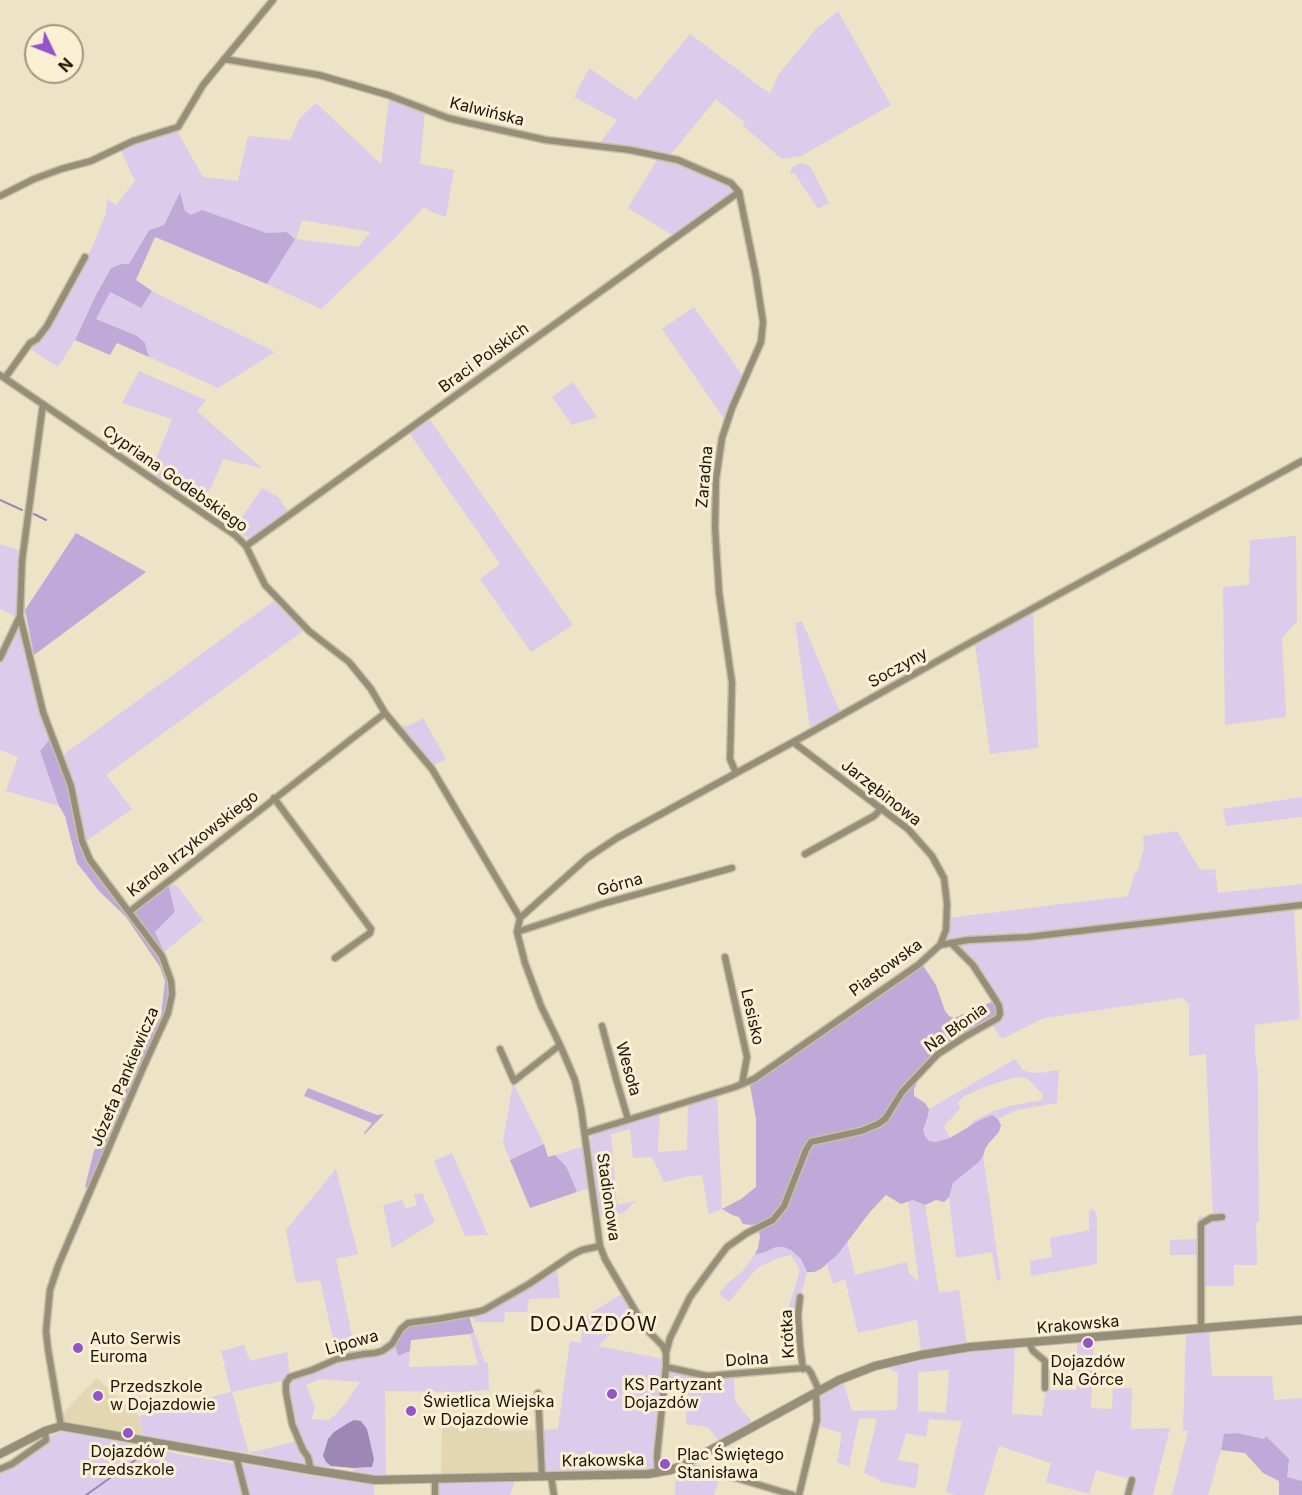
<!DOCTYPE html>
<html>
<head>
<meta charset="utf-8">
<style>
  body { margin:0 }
  #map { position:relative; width:1302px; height:1495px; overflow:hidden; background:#ede3c6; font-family:Inter,sans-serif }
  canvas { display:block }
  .north { position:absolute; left:24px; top:24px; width:60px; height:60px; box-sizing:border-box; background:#fbf0d3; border:2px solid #a09883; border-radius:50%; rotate:133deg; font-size:16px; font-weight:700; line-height:24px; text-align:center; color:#18150b }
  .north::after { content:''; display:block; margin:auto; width:21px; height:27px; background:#9354c9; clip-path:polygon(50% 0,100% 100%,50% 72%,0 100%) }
</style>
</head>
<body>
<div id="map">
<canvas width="1302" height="1495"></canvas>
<div class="north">N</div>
</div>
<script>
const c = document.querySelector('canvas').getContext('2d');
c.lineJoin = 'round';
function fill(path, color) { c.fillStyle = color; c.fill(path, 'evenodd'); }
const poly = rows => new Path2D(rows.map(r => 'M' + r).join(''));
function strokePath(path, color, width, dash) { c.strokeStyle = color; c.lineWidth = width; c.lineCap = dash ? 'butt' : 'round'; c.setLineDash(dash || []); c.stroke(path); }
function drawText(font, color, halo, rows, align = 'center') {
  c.font = font + ' Inter,sans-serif'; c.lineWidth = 6; c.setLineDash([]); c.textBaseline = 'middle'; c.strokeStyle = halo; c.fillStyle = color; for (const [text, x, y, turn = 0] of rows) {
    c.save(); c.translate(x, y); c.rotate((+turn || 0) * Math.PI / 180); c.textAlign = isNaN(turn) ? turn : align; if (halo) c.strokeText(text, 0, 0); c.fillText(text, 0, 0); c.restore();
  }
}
const built = poly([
  [97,1378,139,1416,144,1437,64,1423,63,1413],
  [492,1422,500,1431,538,1430,540,1474,441,1475,442,1426]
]);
const green = poly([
  [838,11,891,105,801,156,782,159,743,126,745,123,716,99,671,154,632,147,599,144,617,120,574,97,589,68,636,100,690,34,770,94,778,75,817,28],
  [389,99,425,112,420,164,454,170,446,217,432,212,424,207,395,238,321,309,267,284,295,238,287,232,267,233,238,223,191,215,185,211,180,193,164,225,148,230,129,265,111,268,96,295,75,340,58,367,29,348,45,333,65,301,93,245,106,214,107,199,116,205,135,181,121,150,129,146,153,137,177,131,203,177,238,181,248,136,290,140,300,118,316,103,381,164],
  [302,220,370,232,370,233,358,247,296,239],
  [658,158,694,168,730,184,732,188,733,192,672,235,628,208],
  [801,163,810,166,829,203,818,209,795,174,790,173,792,167],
  [152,291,275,352,218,388,149,357,145,343,95,320,109,292,140,308],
  [694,307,743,376,725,420,662,329],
  [139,371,206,400,197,411,262,468,223,459,211,488,196,504,150,474,172,419,122,403],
  [573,382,597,417,572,425,552,397],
  [430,420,573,625,531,652,480,579,500,564,410,434],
  [262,488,278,497,289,513,257,535,249,538,234,529],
  [1296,536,1297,621,1282,638,1286,717,1225,725,1223,587,1249,585,1250,540],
  [0,544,20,551,16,617,0,609],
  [274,601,303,631,106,775,132,809,85,842,73,786,63,755],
  [1033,612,1038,748,990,754,975,643],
  [802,621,840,712,810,727,795,623],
  [19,623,51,738,40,751,59,806,6,791,18,757,0,750,0,663],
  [423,718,446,759,434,765,399,726,411,725],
  [1302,797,1302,817,1226,826,1223,809],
  [1177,831,1200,870,1215,869,1218,893,1302,884,1302,904,1029,935,943,943,948,918,1128,896,1134,875,1138,870,1144,848,1143,836],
  [168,883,170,883,177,886,203,920,164,952,155,932,175,912],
  [1294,909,1300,1019,1255,1025,1255,1051,1258,1075,1259,1222,1256,1223,1257,1265,1234,1265,1234,1286,1203,1286,1203,1225,1211,1220,1227,1219,1225,1216,1213,1217,1200,1223,1200,1255,1170,1255,1170,1240,1199,1239,1198,1217,1213,1216,1206,1054,1189,1056,1189,1004,1182,998,1044,1018,1002,1039,991,1023,1000,1005,954,944,1027,939],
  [1015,1059,1023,1070,1028,1072,1038,1073,1059,1070,1057,1103,1017,1110,998,1119,992,1115,966,1129,975,1120,989,1113,1009,1106,1042,1100,1043,1095,1033,1084,1026,1078,1016,1077,990,1085,964,1096,958,1102,960,1107,959,1110,944,1126,950,1138,936,1142,929,1141,925,1136,923,1130,928,1116,929,1109],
  [513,1083,544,1144,510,1160,503,1142],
  [717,1095,722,1209,709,1214,702,1175,685,1177,664,1182,652,1157,633,1158,630,1129,611,1134,617,1205,636,1201,623,1213,598,1217,589,1140,596,1131,660,1113,658,1152,687,1150,688,1104],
  [585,1146,593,1187,577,1192,566,1166,555,1155],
  [452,1153,488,1235,465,1236,434,1161],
  [983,1156,1001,1280,997,1281,992,1252,956,1258,949,1197,953,1183,979,1162],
  [336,1169,358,1254,336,1259,355,1351,352,1354,337,1357,320,1280,296,1283,286,1230],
  [422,1193,435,1222,392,1248,383,1205,402,1200,406,1209,417,1205,414,1195],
  [913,1200,925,1205,939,1293,959,1290,967,1344,921,1351,917,1320,858,1333,845,1279,833,1284,827,1265,847,1241,855,1275,907,1262,909,1273,919,1282,908,1201],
  [1093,1209,1096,1213,1097,1217,1097,1264,1031,1276,1030,1261,1052,1257,1050,1238,1089,1230,1089,1210],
  [776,1247,784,1247,792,1251,801,1259,807,1272,802,1291,798,1336,789,1316,789,1306,800,1270,791,1255,779,1258,760,1266,751,1275,729,1302,719,1294,728,1283,743,1271,755,1254,763,1253],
  [557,1267,560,1298,529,1299,527,1312,505,1312,504,1322,475,1322,472,1315],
  [623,1293,634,1312,598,1346,664,1359,653,1471,543,1474,541,1430,558,1429,570,1341,581,1343,583,1318],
  [1209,1331,1212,1376,1272,1376,1274,1400,1302,1398,1302,1481,1287,1477,1266,1436,1264,1439,1237,1433,1224,1434,1221,1450,1208,1495,1172,1495,1188,1431,1183,1430,1186,1333],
  [474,1332,485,1362,488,1363,489,1390,457,1392,385,1391,386,1477,355,1473,353,1468,372,1467,370,1446,367,1429,361,1421,357,1420,348,1423,334,1432,324,1459,326,1462,335,1467,311,1466,294,1423,287,1384,291,1379,337,1360,375,1355,389,1350,395,1345,398,1356,410,1351,409,1367,478,1365,470,1334],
  [320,1379,360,1382,346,1403,335,1415,329,1420,312,1419,315,1407,306,1385],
  [1094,1340,1091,1408,1112,1409,1113,1389,1132,1388,1131,1429,1170,1428,1153,1495,1130,1495,1134,1480,1096,1470,1089,1494,1046,1482,1051,1463,999,1446,984,1495,955,1495,946,1492,962,1421,929,1419,926,1437,906,1433,898,1460,919,1464,917,1482,915,1488,881,1482,878,1479,864,1473,877,1419,859,1418,849,1467,837,1462,842,1433,818,1426,818,1393,843,1381,852,1411,897,1410,898,1373,884,1366,946,1353,1015,1347,1012,1414,1042,1416,1046,1390,1077,1390,1077,1341],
  [949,1370,946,1413,918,1411,918,1372],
  [244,1345,250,1361,287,1352,290,1376,286,1380,232,1392,249,1453,297,1441,309,1465,249,1453,144,1437,139,1416,231,1392,221,1351],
  [668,1369,734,1376,735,1401,753,1423,719,1441,708,1427,686,1424,688,1391,665,1393],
  [64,1431,166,1451,178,1454,236,1464,244,1495,0,1495,0,1471,38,1450,49,1441,50,1436],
  [239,1463,314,1476,374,1484,374,1495,247,1495],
  [694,1475,719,1479,714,1495,675,1495,676,1476],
  [515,1481,510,1495,436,1495,437,1483]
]);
const forest = poly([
  [180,192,185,211,191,215,202,210,267,233,287,232,295,239,267,284,155,237,136,280,152,291,141,308,110,292,96,319,137,336,145,343,149,357,117,343,110,355,75,340,96,295,111,268,122,264,129,264,149,230,164,225],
  [76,533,146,572,34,655,25,610],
  [51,738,69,788,77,832,85,858,160,956,169,982,170,997,164,1017,89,1189,85,1187,94,1151,116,1111,150,1036,161,1016,165,981,160,967,126,917,99,891,77,863,65,816,59,806,40,751],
  [168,883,175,912,155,932,164,952,131,912],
  [922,964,936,985,945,1011,949,1016,954,1018,994,1001,997,1014,995,1018,980,1025,915,1075,917,1083,914,1089,914,1096,925,1103,929,1109,928,1116,923,1130,925,1136,929,1141,936,1142,950,1138,980,1120,992,1115,998,1119,1001,1125,999,1132,989,1143,985,1149,983,1156,979,1162,953,1183,949,1197,944,1202,936,1200,925,1205,913,1200,901,1204,886,1195,870,1212,838,1254,821,1269,814,1272,807,1272,801,1259,792,1251,784,1247,776,1247,763,1253,755,1254,758,1248,760,1236,757,1224,750,1225,743,1224,739,1217,732,1215,722,1209,741,1199,756,1187,756,1119,750,1085],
  [308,1088,377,1115,384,1114,365,1134,364,1133,372,1123,304,1096],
  [544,1144,548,1157,555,1155,566,1166,577,1192,530,1208,510,1160],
  [469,1316,474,1332,470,1334,411,1340,410,1351,398,1356,395,1345,402,1332,408,1325],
  [1237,1433,1264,1439,1266,1436,1289,1459,1287,1477,1302,1481,1302,1495,1279,1495,1279,1481,1263,1473,1245,1453,1221,1450,1224,1434]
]);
const water = poly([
  [354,1420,361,1421,367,1429,374,1459,372,1467,353,1468,331,1466,326,1462,323,1456,328,1439,334,1432,348,1423]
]);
const stream = poly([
  [0,500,22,510],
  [34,514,46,520],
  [86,1495,148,1451]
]);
const minor = poly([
  [224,59,319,75,388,95,448,118,469,123,546,140,630,150,678,160,731,183,739,192,756,276,763,322,761,342,732,408,722,438,716,479,715,528,719,592,732,683,730,759,736,773],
  [0,196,34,179,61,169,91,161,133,141,178,127,203,85,273,0],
  [0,375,235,535,246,546,265,585,309,631,349,662,371,689,385,713,432,769,520,918],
  [5,378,30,343,37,339,47,326,85,257],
  [43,404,22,561,20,616,43,712,71,786,82,841,90,860,162,956,171,981,172,994,168,1013,143,1068,58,1266,50,1290,46,1331,48,1349,61,1426],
  [246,546,739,192],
  [0,658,20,616],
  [793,742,908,829,932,856,944,878,947,904,946,930,940,945],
  [274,798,371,929,370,933,335,958],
  [805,854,874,816,882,808],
  [129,912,385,713],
  [520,918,587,858,617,838,806,735,966,645,1302,461],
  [520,918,517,932,525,963,541,1006,560,1045,575,1080,581,1108,600,1246,605,1259,646,1329,663,1346,666,1353,666,1367,657,1456,658,1473],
  [517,932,602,904,732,868],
  [725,957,747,1057,742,1084],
  [602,1026,617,1082,628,1119],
  [500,1049,514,1081,560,1045],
  [585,1133,735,1087,754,1079,918,965,940,945,968,940,1028,937,1302,905],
  [800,1297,798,1315,800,1345,803,1369],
  [1201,1329,1201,1224,1211,1218,1222,1217],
  [1029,1343,1033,1351,1045,1361,1045,1388],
  [666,1353,670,1338,690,1297,714,1264,727,1247,747,1233,773,1220,784,1206,806,1150,811,1142,861,1131,878,1124,885,1119,889,1113,902,1092,938,1054,966,1036,998,1018,1000,1014,999,1006,995,999,973,965,951,943],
  [666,1367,707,1376,803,1368,808,1369,811,1373,819,1390],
  [538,1393,542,1476],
  [236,1456,246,1495],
  [683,1465,692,1469,736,1478,793,1495],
  [0,1469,12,1464,46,1440,45,1431],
  [311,1470,308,1457,303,1450,292,1424,286,1392,286,1383,290,1377,312,1370,337,1359,364,1354,375,1353,382,1351,392,1344,401,1329,408,1323,438,1319,477,1312,484,1310,529,1284,572,1255,582,1250,600,1246],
  [551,1476,554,1495],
  [435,1495,435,1478],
  [799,1495,817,1420,816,1392],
  [1128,1495,1132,1480]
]);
const tertiary = poly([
  [0,1454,45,1431,61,1426,311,1470,375,1480,648,1474,671,1470,683,1465,839,1380,875,1366,921,1355,970,1347,1302,1320]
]);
const markers = [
  [1088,1343,6,"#9354c9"],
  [78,1348,6,"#9354c9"],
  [612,1394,6,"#9354c9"],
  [98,1396,6,"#9354c9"],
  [411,1411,6,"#9354c9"],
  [128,1433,6,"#9354c9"],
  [665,1464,6,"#9354c9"]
];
const streetNames = [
  ["Kalwińska",487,112,14],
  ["Braci Polskich",484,358,-36],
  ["Zaradna",705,477,-85],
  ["Cypriana Godebskiego",175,479,35],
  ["Soczyny",898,668,-29],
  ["Jarzębinowa",881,793,38],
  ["Karola Irzykowskiego",193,844,-38],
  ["Górna",620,885,-16],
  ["Piastowska",886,968,-36],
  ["Lesisko",752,1017,77],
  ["Na Błonia",956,1028,-35],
  ["Wesoła",628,1069,74],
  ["Józefa Pankiewicza",125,1077,-67],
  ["Stadionowa",608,1197,82],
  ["Krakowska",1078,1325,-5],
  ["Krótka",788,1334,-93],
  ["Lipowa",352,1343,-16],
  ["Dolna",747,1360,-4],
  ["Krakowska",603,1461,-1]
];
const poiNames = [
  ["Auto Serwis",90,1339],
  ["Euroma",90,1357],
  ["Dojazdów",1088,1362,"center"],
  ["Na Górce",1088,1380,"center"],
  ["KS Partyzant",624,1385],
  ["Dojazdów",624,1403],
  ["Przedszkole",110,1387],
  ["w Dojazdowie",110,1405],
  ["Świetlica Wiejska",423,1402],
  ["w Dojazdowie",423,1420],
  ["Dojazdów",128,1452,"center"],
  ["Przedszkole",128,1470,"center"],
  ["Plac Świętego",677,1455],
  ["Stanisława",677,1473]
];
const quarterNames = [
  ["DOJAZDÓW",594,1325]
];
fill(built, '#e3d7b3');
fill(green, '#dbccec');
fill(forest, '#bfa9d8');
fill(water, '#9d88b5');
strokePath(stream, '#9d88b5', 2);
strokePath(minor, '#c7bea4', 9);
strokePath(tertiary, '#c7bea4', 10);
strokePath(minor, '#958e79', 6);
strokePath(tertiary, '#958e79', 8);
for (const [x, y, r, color] of markers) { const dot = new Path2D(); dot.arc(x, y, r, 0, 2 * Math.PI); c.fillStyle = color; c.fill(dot); strokePath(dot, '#fbf0d3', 2); }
drawText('16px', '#18150b', '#fbf0d3', streetNames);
drawText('16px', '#18150b', '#fbf0d3', poiNames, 'left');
c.letterSpacing = '1.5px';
drawText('20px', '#18150b', '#fbf0d3', quarterNames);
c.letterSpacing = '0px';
</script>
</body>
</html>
